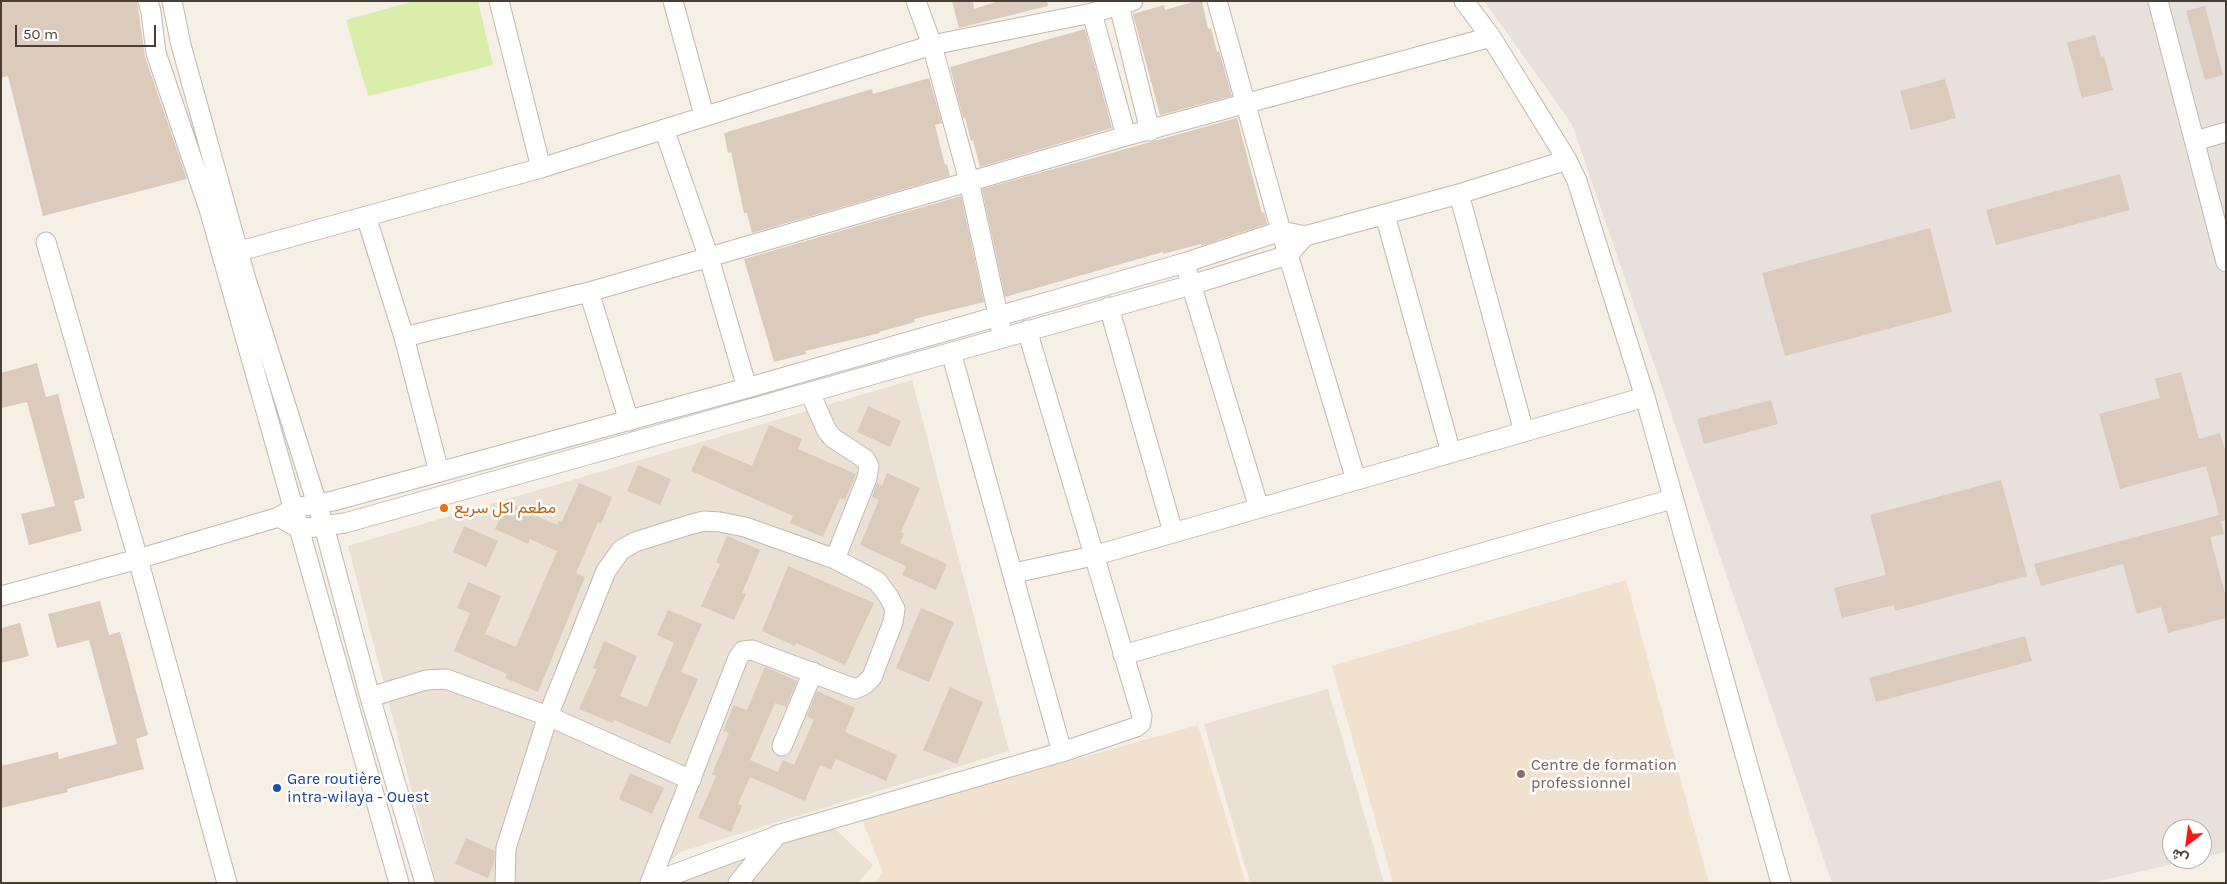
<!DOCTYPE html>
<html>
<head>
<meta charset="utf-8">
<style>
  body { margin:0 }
  #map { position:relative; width:2227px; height:884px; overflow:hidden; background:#f5efe6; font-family:Karla,Vazirmatn,sans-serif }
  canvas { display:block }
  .frame { position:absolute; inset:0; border:2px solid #493e34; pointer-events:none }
  .north { position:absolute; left:2162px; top:819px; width:50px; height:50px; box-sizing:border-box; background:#fff; border:1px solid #b6b2ae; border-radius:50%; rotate:210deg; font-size:14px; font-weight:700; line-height:20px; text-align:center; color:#493e34 }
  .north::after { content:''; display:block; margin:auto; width:18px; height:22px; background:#ff1613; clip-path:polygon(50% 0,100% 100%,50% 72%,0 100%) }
  .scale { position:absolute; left:15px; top:25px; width:141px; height:22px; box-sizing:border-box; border:2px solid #493e34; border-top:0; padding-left:6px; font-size:15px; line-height:18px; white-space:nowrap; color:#493e34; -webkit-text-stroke:4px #fff; paint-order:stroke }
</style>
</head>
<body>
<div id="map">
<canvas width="2227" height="884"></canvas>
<div class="frame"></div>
<div class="north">ش</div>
<div class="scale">50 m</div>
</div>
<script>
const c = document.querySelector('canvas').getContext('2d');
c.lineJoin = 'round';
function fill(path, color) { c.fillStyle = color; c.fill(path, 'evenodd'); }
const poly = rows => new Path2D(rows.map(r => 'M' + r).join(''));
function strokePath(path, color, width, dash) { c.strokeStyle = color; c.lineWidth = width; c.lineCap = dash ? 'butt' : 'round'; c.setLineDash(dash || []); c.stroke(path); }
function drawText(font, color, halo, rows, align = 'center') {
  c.font = font + ' Karla,Vazirmatn,sans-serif'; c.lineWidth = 5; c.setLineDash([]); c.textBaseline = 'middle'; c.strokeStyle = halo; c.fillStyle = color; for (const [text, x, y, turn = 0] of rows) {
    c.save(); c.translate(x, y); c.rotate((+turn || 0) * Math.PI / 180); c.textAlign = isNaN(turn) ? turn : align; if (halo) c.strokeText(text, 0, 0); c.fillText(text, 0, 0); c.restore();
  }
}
const residential = poly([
  [912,380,1009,751,680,852,648,883,436,883,348,546],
  [1328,689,1384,883,1250,883,1204,724],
  [831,825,873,865,858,883,664,883]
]);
const industrial = poly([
  [1484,1,2226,1,2226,852,2202,857,2202,829,2172,829,2172,859,2194,859,2091,883,1832,883,1572,124]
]);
const education = poly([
  [1626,580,1709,883,1393,883,1332,666],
  [1198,725,1246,883,874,883,883,873,862,819]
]);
const green = poly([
  [414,1,478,1,493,65,368,96,346,20]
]);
const building = poly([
  [1,1,137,1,145,57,187,179,43,216,8,76,1,78],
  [952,1,973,1,974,9,998,1,1047,1,1048,6,959,28],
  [1196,1,1202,1,1208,29,1211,28,1217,52,1219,51,1232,96,1160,115,1133,14,1164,5,1165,10],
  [2205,6,2223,75,2205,80,2186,11],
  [1085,29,1112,128,980,167,973,140,971,141,965,117,963,118,950,67],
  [2095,35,2101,57,2104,56,2113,90,2082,98,2067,43],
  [929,78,942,123,935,125,945,165,947,164,950,176,752,233,747,213,744,213,731,152,728,153,724,133,872,89,873,94],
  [1945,79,1956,118,1911,130,1900,91],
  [1237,118,1262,213,1264,212,1267,224,1201,246,1201,244,1163,254,1163,252,1005,297,982,189],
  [2120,174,2130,210,1996,245,1986,210],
  [961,196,984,302,914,319,915,322,879,332,880,333,805,351,806,354,774,362,744,259],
  [1930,228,1952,312,1785,356,1762,273],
  [37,363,46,397,58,394,85,498,74,501,82,531,29,545,21,514,55,506,27,402,1,408,1,373],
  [2181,372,2199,439,2220,433,2226,453,2226,520,2221,521,2224,534,2210,537,2226,597,2226,618,2168,633,2161,607,2137,614,2123,564,2041,586,2034,564,2219,515,2206,466,2120,489,2099,414,2160,398,2155,379],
  [1771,400,1778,424,1704,444,1697,419],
  [868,406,901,421,890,447,857,432],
  [769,425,802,439,798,449,856,474,845,500,840,498,823,537,790,523,793,516,691,471,703,445,752,466],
  [638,465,671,479,660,505,627,491],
  [887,473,920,488,901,532,904,534,900,543,947,564,936,590,902,575,906,566,860,545,879,500,872,497,877,483,882,486],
  [2001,480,2027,576,1895,611,1894,605,1842,618,1834,588,1886,575,1870,515],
  [579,483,612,497,601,524,598,522,576,573,585,577,538,692,505,678,507,674,454,651,470,613,457,608,468,582,501,596,485,634,516,647,557,551,530,539,528,544,495,529,507,503,557,525,559,521,562,522],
  [464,526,498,541,486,567,453,552],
  [727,536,760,550,742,593,746,594,734,620,701,606,720,564,716,562],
  [788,566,874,603,845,665,796,643,795,646,762,631],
  [100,601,109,635,120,632,148,735,136,739,144,769,67,789,68,792,1,808,1,766,58,752,59,759,117,744,89,640,57,648,48,614],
  [921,608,954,622,929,682,896,668],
  [668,610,702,624,681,672,698,679,670,744,614,720,613,723,579,709,597,669,593,668,604,641,637,656,620,696,647,707,674,643,657,635],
  [20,623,29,656,1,663,1,628],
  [2025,636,2032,661,1876,702,1869,678],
  [765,667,797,681,786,707,775,703,750,760,778,772,783,760,794,765,814,720,807,716,817,691,855,708,845,732,897,755,886,781,836,759,831,770,820,765,805,801,750,777,738,804,742,806,731,832,698,818,716,776,712,774,729,733,723,731,734,705,747,710],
  [950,687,983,702,957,764,923,750],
  [630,773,664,788,652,814,619,799],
  [466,838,495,851,494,863,488,878,455,864]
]);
const street = poly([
  [148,1,151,12,156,53,209,209,399,883],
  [172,1,181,45,245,276,324,526,370,697,425,883],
  [499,1,541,168],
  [673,1,704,115],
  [916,1,932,45,969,181,1001,329],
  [1118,1,1150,131],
  [1217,1,1281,231,1356,480],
  [1464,1,1491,37,1567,160,1577,181,1645,397,1781,883],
  [2158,1,2226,262],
  [1092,13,1126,136],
  [664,129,709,258,747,388],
  [2195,141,2226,132],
  [1459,194,1524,432],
  [1385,215,1451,453],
  [366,216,404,337,439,472],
  [46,242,138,559,227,883],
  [222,256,541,168,932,45,1092,13,1133,1],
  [1188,274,1259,508],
  [589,292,629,421],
  [1109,307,1173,532],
  [404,337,589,292,1126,136,1491,37],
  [951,352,1062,752],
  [279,517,300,529,345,523,1191,285,1288,255,1305,236],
  [1014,573,1093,556,1645,397],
  [1,596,138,559,279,517,294,508,333,501,747,388,1184,263,1281,231,1305,236,1459,194,1567,160],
  [1123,655,1672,499],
  [370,697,426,680,446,679,548,716,691,780],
  [782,746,813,672],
  [505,883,506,848,548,716,606,571,621,550,635,542,689,525,704,521,720,522,745,527,835,559],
  [650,883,738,658,743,651,752,650,855,689,864,685,872,677,893,622,895,609,889,597,877,581,835,559,867,478,869,466,865,459,833,438,827,431,810,393],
  [651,883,774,837],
  [738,883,777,835,1062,752,1136,727,1141,723,1142,716,1027,330]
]);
const markers = [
  [444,508,5,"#e8710a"],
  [1521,774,5,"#8d6e63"],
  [277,788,5,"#1a4fb4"]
];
const foodNames = [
  ["مطعم اكل سريع",454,508]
];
const educationNames = [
  ["Centre de formation",1531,765],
  ["professionnel",1531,783]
];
const transitNames = [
  ["Gare routière",287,779],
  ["intra-wilaya - Ouest",287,797]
];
fill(residential, '#eae0d4');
fill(industrial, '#e7e0db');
fill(education, '#f0e2cf');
fill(green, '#d9eeaa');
fill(building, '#dbcbbd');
strokePath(street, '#c5b8ab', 21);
strokePath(street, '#fff', 19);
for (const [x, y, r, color] of markers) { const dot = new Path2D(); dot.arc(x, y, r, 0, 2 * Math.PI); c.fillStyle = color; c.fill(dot); strokePath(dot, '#fff', 2); }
drawText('16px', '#c56008', '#fff', foodNames, 'left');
drawText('16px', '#785e54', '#fff', educationNames, 'left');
drawText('16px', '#164399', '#fff', transitNames, 'left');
</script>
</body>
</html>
